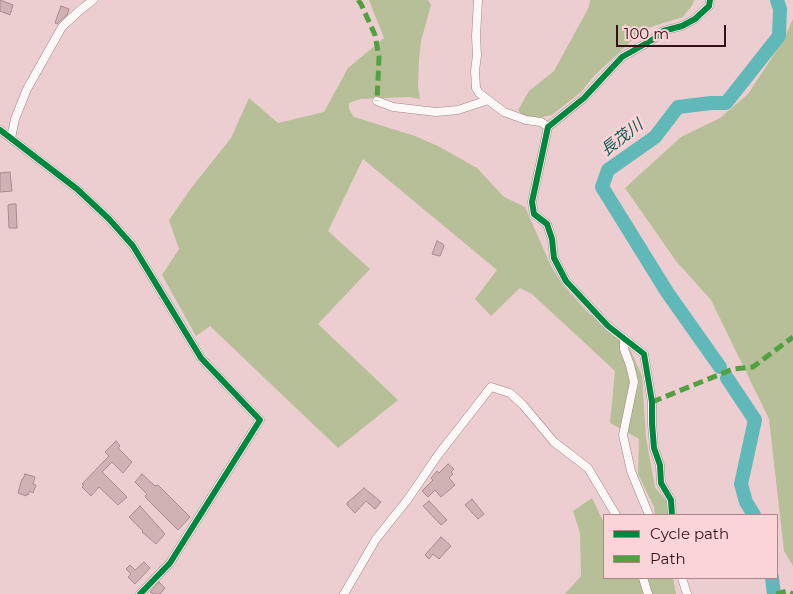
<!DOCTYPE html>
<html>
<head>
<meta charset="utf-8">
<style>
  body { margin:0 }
  #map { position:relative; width:793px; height:594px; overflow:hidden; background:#ecced0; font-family:Montserrat,sans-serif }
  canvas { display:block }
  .legend { position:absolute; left:603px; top:514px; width:175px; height:65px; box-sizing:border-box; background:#fad4d7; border:1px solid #aa868a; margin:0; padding:6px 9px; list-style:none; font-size:15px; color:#331217 }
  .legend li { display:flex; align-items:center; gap:10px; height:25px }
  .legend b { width:25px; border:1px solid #aa868a }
  .scale { position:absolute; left:616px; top:25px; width:110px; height:22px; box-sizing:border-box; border:2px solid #331217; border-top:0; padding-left:6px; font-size:15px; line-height:18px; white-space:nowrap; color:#331217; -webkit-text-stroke:4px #fad4d7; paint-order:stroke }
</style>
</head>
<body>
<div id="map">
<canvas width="793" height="594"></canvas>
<ul class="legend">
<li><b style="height:6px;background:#00873e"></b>Cycle path</li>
<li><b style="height:6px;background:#52a040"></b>Path</li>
</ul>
<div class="scale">100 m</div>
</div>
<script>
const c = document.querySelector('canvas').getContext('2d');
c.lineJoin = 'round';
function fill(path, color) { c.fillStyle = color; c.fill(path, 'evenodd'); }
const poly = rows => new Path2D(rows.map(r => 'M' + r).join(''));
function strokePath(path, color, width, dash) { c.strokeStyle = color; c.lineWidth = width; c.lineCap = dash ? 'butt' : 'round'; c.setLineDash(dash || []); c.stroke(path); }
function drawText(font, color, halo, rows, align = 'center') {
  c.font = font + ' Montserrat,"Noto Sans JP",sans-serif'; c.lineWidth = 5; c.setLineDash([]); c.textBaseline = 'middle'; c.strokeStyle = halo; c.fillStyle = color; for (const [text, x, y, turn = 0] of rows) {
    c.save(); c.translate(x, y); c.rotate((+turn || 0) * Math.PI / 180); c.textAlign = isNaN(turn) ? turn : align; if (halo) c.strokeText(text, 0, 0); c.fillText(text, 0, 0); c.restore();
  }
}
const green = poly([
  [369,0,428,0,431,5,421,41,419,59,418,87,420,99,408,97,360,99,349,103,349,109,354,117,415,136,438,146,477,168,504,197,525,207,551,266,562,284,586,311,629,347,642,376,646,438,655,487,668,503,668,515,655,515,654,507,638,474,639,439,610,423,615,371,532,294,520,288,491,316,475,299,497,270,363,159,328,231,370,269,318,324,398,400,338,448,210,326,196,336,162,275,179,249,169,220,192,187,231,138,249,98,278,123,324,112,348,68,384,38],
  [590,0,694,0,693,4,683,17,644,29,594,76,581,92,552,115,526,120,518,110,529,91,554,71,589,7],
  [793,19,793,566,784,551,769,419,711,300,676,261,625,188,681,137,720,118,748,94,783,41],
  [592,498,604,523,604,578,673,578,676,594,565,594,581,576,580,533,573,511]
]);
const river = poly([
  [720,367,667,292,602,187,608,170,655,137,678,107,711,103,726,103,779,36,780,9,777,0],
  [727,378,755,420,741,484,746,502,754,515],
  [772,578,774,594]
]);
const building = poly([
  [0,0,13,5,10,15,0,11,0,0],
  [61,6,69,9,67,15,57,24,55,23,61,6],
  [10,172,12,191,0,192,0,173,10,172],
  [12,204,16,204,17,228,9,228,8,205,12,204],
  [437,241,443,244,444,246,440,256,432,254,437,241],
  [116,441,120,446,118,448,132,462,123,473,112,462,102,472,127,497,118,505,99,487,91,496,82,487,84,485,82,484,109,456,105,452,116,441],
  [448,464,454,469,451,472,453,474,449,478,455,485,441,497,435,490,428,497,422,491,433,480,431,478,437,471,439,473,448,464],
  [25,474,35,477,33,484,36,485,33,493,30,491,28,495,26,494,26,496,18,493,22,479,23,479,25,474],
  [142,474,155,486,158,485,190,517,178,530,147,499,145,496,147,494,135,482,142,474],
  [364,488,381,502,375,509,366,501,355,513,347,505,347,503,364,488],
  [472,499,484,514,478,519,465,505,472,499],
  [429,501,447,520,441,525,423,506,429,501],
  [140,506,165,534,156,544,142,532,143,531,129,517,140,506],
  [441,537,451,546,439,559,433,554,429,559,425,555,441,537],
  [144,562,150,568,135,584,128,577,131,574,126,569,130,565,135,570,144,562],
  [159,582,165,588,160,594,153,594,150,592,159,582]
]);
const street = poly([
  [478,0,476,36,477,55,475,71,476,88,479,93,504,112,526,120,541,122,548,127],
  [377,101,393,107,436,112,458,110,488,100],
  [0,130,77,189,109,219,133,246,201,358,260,420,170,563,140,594],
  [11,138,15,119,27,89,62,27,79,11,93,0],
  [624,339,624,349,630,365,634,382,623,435,631,471,649,515],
  [672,515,671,500,661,483,660,465,654,448,652,423,652,402,644,354,608,326,566,281,554,258,552,239,547,224,534,214,532,202,548,127,584,98,622,57,652,40,663,31,682,26,695,19,709,6,710,0],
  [643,578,648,594],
  [682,578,687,594],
  [344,594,376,539,408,499,438,455,491,387,510,393,523,405,554,442,588,468,616,515]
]);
const quiet = poly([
  [358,0,361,4,375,35,379,57,377,101],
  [652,402,733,369,753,367,793,337],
  [776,594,787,591,793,594]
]);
const cycleway = poly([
  [0,130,77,189,109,219,133,246,201,358,260,420,170,563,140,594],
  [672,515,671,500,661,483,660,465,654,448,652,423,652,402,644,354,608,326,566,281,554,258,552,239,547,224,534,214,532,202,548,127,584,98,622,57,652,40,663,31,682,26,695,19,709,6,710,0]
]);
const waterNames = [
  ["長茂川",622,138,-38]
];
fill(green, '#b6bf98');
strokePath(river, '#60b9b8', 14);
fill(building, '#d0b2b5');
strokePath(building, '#a78a8d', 1);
strokePath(street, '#a18588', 9);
strokePath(street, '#fcf8f8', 8);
strokePath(quiet, '#52a040', 5, [10, 5]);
strokePath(cycleway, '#00873e', 6);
drawText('italic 16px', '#135c5a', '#fad4d7', waterNames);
</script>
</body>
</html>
